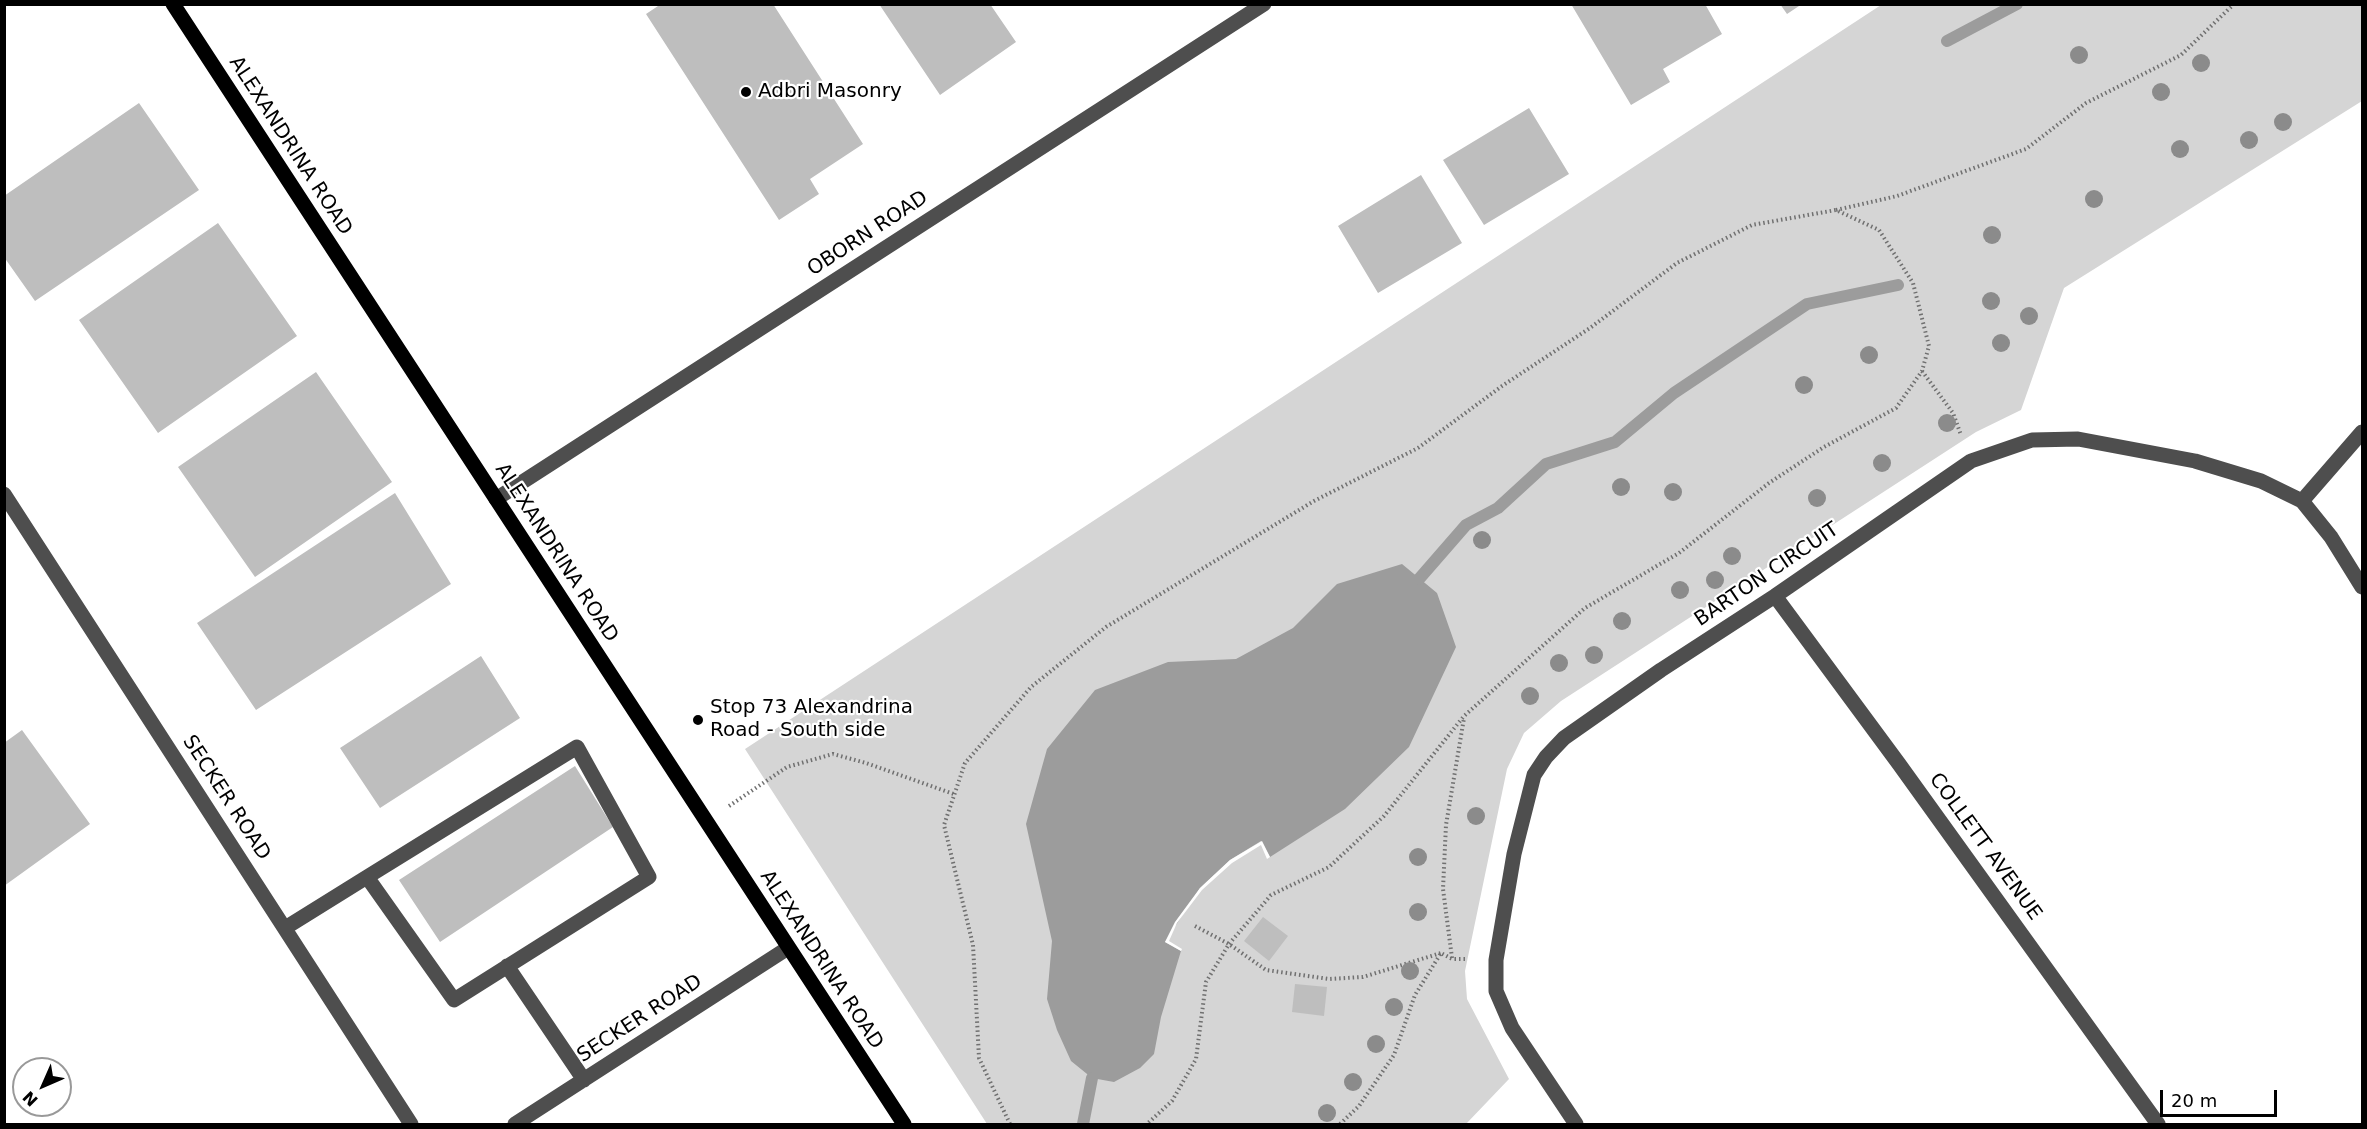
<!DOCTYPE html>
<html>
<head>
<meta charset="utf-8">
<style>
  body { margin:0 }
  #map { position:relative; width:2367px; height:1129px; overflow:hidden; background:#fff; font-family:"DejaVu Sans",sans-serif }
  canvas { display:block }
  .frame { position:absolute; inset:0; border:6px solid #000; pointer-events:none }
  .north { position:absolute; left:12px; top:1057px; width:60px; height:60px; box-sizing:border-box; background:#fff; border:2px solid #999; border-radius:50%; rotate:225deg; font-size:16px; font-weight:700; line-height:24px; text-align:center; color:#000 }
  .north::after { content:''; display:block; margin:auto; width:21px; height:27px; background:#000; clip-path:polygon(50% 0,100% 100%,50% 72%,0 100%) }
  .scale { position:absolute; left:2160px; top:1090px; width:117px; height:27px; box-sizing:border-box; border:3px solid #000; border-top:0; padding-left:8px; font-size:18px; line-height:21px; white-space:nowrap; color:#000; -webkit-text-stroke:4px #fff; paint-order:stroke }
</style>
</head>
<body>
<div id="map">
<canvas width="2367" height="1129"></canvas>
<div class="frame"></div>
<div class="north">N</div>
<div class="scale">20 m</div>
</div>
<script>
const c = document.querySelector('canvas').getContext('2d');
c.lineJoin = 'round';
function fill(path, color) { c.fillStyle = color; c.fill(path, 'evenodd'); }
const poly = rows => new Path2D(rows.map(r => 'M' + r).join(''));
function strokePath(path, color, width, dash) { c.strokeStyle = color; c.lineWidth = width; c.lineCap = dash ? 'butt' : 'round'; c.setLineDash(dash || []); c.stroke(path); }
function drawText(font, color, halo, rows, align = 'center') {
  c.font = font + ' "DejaVu Sans",sans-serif'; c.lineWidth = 4.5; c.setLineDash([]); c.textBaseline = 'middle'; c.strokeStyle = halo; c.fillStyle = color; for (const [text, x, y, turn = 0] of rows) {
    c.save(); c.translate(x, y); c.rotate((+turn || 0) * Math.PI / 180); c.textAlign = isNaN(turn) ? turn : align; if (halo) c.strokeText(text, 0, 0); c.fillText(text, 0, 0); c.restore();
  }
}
const green = poly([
  [1881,5,2362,5,2362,101,2064,288,2021,410,1976,432,1561,701,1524,733,1507,769,1465,971,1467,999,1509,1079,1466,1124,987,1124,745,749]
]);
const water = poly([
  [1402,564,1437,593,1456,647,1409,747,1345,809,1270,857,1261,841,1230,860,1200,888,1165,942,1181,951,1161,1017,1154,1054,1140,1068,1114,1082,1092,1078,1071,1061,1057,1030,1047,999,1052,941,1026,824,1047,749,1095,690,1168,662,1236,659,1293,628,1337,584]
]);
const pier = poly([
  [1262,841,1270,857,1267,859,1261,845,1232,863,1202,890,1177,923,1169,941,1182,949,1181,951,1165,942,1175,922,1200,888,1230,860]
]);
const stream = poly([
  [1947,41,2017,4],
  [1419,579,1466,525,1498,508,1546,464,1615,442,1674,393,1807,304,1898,285],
  [1083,1124,1092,1078]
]);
const building = poly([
  [661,4,773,4,863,144,810,179,819,194,779,220,646,14],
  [879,4,990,4,1016,42,940,95],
  [1571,4,1705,4,1722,34,1663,69,1670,82,1631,105],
  [1780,4,1802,4,1787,14],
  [139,103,199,190,35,301,4,257,4,196],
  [1529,108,1569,174,1484,225,1443,160],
  [1421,175,1462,243,1378,293,1338,226],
  [218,223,297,336,158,433,79,320],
  [316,372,392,482,255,577,178,467],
  [395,493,451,584,256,710,197,623],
  [481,656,520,718,380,808,340,748],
  [22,730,90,824,4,886,4,743],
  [575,766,613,827,440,942,399,880],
  [1263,917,1288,936,1269,961,1244,941],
  [1295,984,1327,987,1324,1016,1292,1012]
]);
const path = poly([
  [1836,210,1897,196,2026,149,2086,103,2181,55,2234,4],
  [1922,371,1953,413,1961,435],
  [729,806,787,767,833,754,866,763,954,794],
  [1195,926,1229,944,1266,970,1329,979,1363,977,1441,953],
  [1452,958,1443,889,1446,825,1464,718],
  [1010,1124,979,1058,973,945,944,825,965,763,1031,687,1106,627,1314,501,1418,448,1502,386,1590,328,1677,263,1752,225,1836,210,1879,230,1913,283,1929,346,1922,371,1896,408,1824,447,1769,483,1679,553,1585,608,1464,716,1384,816,1329,867,1271,895,1229,944,1206,982,1196,1059,1172,1101,1147,1124],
  [1340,1124,1359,1106,1394,1055,1415,995,1441,953,1452,959,1468,959]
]);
const minor = poly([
  [4,494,411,1124],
  [496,499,1264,4],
  [2302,501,2362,432],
  [1775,596,1899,764,2158,1124],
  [285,928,367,877,577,747,649,877,454,1000,367,877],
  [507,966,584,1080],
  [515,1124,788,948],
  [1576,1124,1512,1028,1496,991,1496,960,1514,854,1534,775,1546,757,1564,738,1661,670,1775,596,1971,461,2032,440,2078,439,2195,461,2261,481,2302,501,2331,537,2362,587]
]);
const major = poly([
  [173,4,904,1124]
]);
const trees = [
  [2079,55],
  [2201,63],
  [2161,92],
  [2283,122],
  [2249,140],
  [2180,149],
  [2094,199],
  [1992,235],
  [1991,301],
  [2029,316],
  [2001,343],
  [1869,355],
  [1804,385],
  [1947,423],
  [1882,463],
  [1621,487],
  [1673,492],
  [1817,498],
  [1482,540],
  [1732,556],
  [1715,580],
  [1680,590],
  [1622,621],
  [1594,655],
  [1559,663],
  [1530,696],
  [1476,816],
  [1418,857],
  [1418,912],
  [1410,971],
  [1394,1007],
  [1376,1044],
  [1353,1082],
  [1327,1113]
];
const markers = [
  [746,92,6,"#000"],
  [698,720,6,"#000"]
];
const poiNames = [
  ["Adbri Masonry",758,92],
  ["Stop 73 Alexandrina",710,708],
  ["Road - South side",710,731]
];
const streetNames = [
  ["ALEXANDRINA ROAD",290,146,57],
  ["OBORN ROAD",868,234,-33],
  ["ALEXANDRINA ROAD",556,553,57],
  ["BARTON CIRCUIT",1767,575,-34],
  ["SECKER ROAD",226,798,57],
  ["COLLETT AVENUE",1985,847,54],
  ["ALEXANDRINA ROAD",821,960,57],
  ["SECKER ROAD",640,1019,-33]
];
fill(green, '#d5d5d5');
fill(water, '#9c9c9c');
fill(pier, '#fff');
strokePath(stream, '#9c9c9c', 12);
fill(building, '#bebebe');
strokePath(path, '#707070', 4, [1.5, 3]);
strokePath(minor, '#4e4e4e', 15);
strokePath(major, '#000', 15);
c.fillStyle = '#8b8b8b';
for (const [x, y] of trees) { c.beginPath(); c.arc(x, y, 9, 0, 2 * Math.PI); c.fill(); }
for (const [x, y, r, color] of markers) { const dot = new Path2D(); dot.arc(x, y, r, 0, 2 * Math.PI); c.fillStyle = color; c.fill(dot); strokePath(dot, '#fff', 2); }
drawText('20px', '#000', '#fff', poiNames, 'left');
drawText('20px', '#000', '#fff', streetNames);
</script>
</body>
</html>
